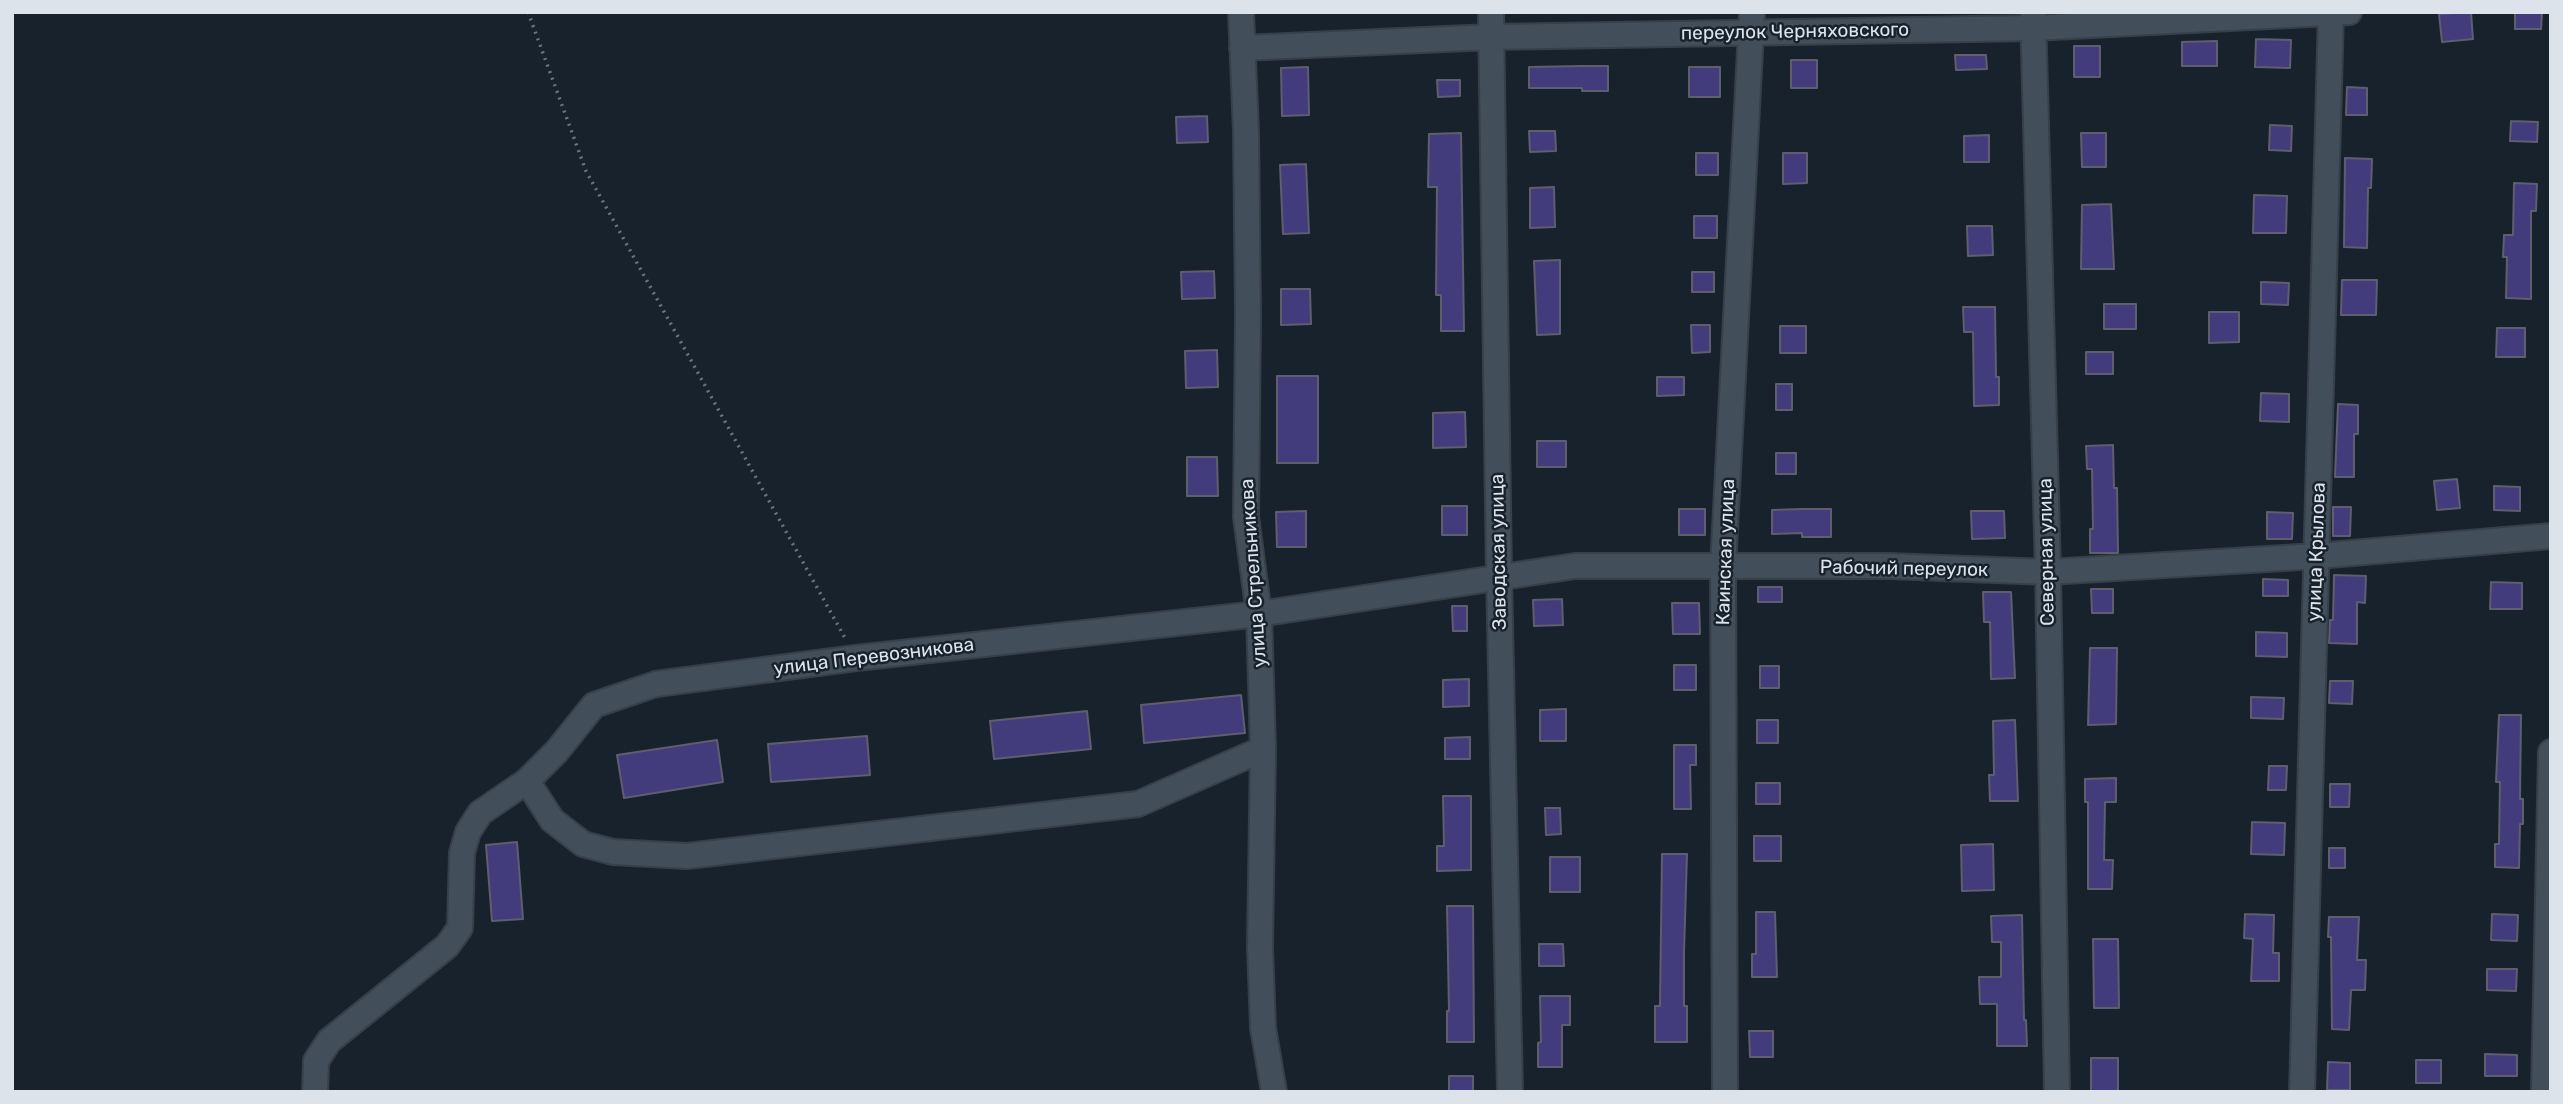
<!DOCTYPE html>
<html>
<head>
<meta charset="utf-8">
<style>
  body { margin:0 }
  #map { position:relative; width:2563px; height:1104px; overflow:hidden; background:#17222d; font-family:Rubik,sans-serif }
  canvas { display:block }
  .frame { position:absolute; inset:0; border:14px solid #dce3eb; pointer-events:none }
</style>
</head>
<body>
<div id="map">
<canvas width="2563" height="1104"></canvas>
<div class="frame"></div>
</div>
<script>
const c = document.querySelector('canvas').getContext('2d');
c.lineJoin = 'round';
function fill(path, color) { c.fillStyle = color; c.fill(path, 'evenodd'); }
const poly = rows => new Path2D(rows.map(r => 'M' + r).join(''));
function strokePath(path, color, width, dash) { c.strokeStyle = color; c.lineWidth = width; c.lineCap = dash ? 'butt' : 'round'; c.setLineDash(dash || []); c.stroke(path); }
function drawText(font, color, halo, rows, align = 'center') {
  c.font = font + ' Rubik,sans-serif'; c.lineWidth = 5; c.setLineDash([]); c.textBaseline = 'middle'; c.strokeStyle = halo; c.fillStyle = color; for (const [text, x, y, turn = 0] of rows) {
    c.save(); c.translate(x, y); c.rotate((+turn || 0) * Math.PI / 180); c.textAlign = isNaN(turn) ? turn : align; if (halo) c.strokeText(text, 0, 0); c.fillText(text, 0, 0); c.restore();
  }
}
const building = poly([
  [2471,12,2473,39,2442,42,2439,14,2471,12],
  [2515,12,2542,12,2541,29,2515,29,2515,12],
  [2256,39,2291,40,2290,68,2255,67,2256,39],
  [2217,41,2217,66,2182,66,2182,42,2217,41],
  [2074,46,2100,46,2100,77,2074,77,2074,46],
  [1955,55,1986,55,1987,69,1956,70,1955,55],
  [1791,60,1817,60,1817,88,1791,88,1791,60],
  [1581,66,1608,66,1608,91,1582,91,1582,88,1529,88,1529,67,1581,66],
  [1308,67,1309,115,1282,116,1281,68,1308,67],
  [1689,67,1720,67,1720,97,1689,97,1689,67],
  [1437,80,1460,80,1460,96,1438,97,1437,80],
  [2347,87,2367,88,2367,115,2346,115,2347,87],
  [1207,116,1208,142,1177,143,1176,117,1207,116],
  [2511,121,2538,122,2537,142,2510,141,2511,121],
  [2270,125,2292,126,2291,151,2269,150,2270,125],
  [1529,131,1555,131,1556,151,1530,152,1529,131],
  [1461,133,1464,331,1441,331,1441,295,1436,295,1437,187,1428,187,1429,134,1461,133],
  [2081,133,2106,133,2106,167,2082,167,2081,133],
  [1989,135,1989,162,1964,162,1964,136,1989,135],
  [1696,153,1718,153,1718,175,1696,175,1696,153],
  [1783,153,1807,153,1807,183,1783,184,1783,153],
  [2345,158,2372,159,2371,188,2368,188,2367,248,2344,247,2345,158],
  [1306,164,1309,233,1283,234,1280,165,1306,164],
  [2514,183,2537,184,2536,211,2531,211,2531,299,2506,298,2507,257,2503,257,2504,235,2513,235,2514,183],
  [1554,187,1555,227,1530,228,1530,188,1554,187],
  [2254,195,2287,196,2286,233,2253,233,2254,195],
  [2111,204,2114,269,2081,269,2082,205,2111,204],
  [1694,216,1717,216,1717,238,1694,238,1694,216],
  [1967,226,1992,226,1993,255,1968,256,1967,226],
  [1560,260,1560,334,1537,335,1534,261,1560,260],
  [1214,271,1215,298,1182,299,1181,272,1214,271],
  [1692,272,1714,272,1714,292,1692,292,1692,272],
  [2342,280,2377,280,2376,315,2341,315,2342,280],
  [2261,282,2289,283,2288,305,2261,304,2261,282],
  [1281,289,1310,289,1311,324,1281,325,1281,289],
  [2104,304,2136,304,2136,329,2104,329,2104,304],
  [1963,307,1995,307,1996,377,1999,377,1999,405,1974,406,1973,332,1964,332,1963,307],
  [2209,312,2239,312,2239,342,2209,343,2209,312],
  [1691,325,1710,325,1710,352,1692,353,1691,325],
  [1780,326,1806,326,1806,353,1780,353,1780,326],
  [2497,328,2525,328,2525,357,2496,357,2497,328],
  [1217,350,1218,387,1186,388,1185,351,1217,350],
  [2086,352,2113,352,2113,374,2086,374,2086,352],
  [1277,376,1318,376,1318,463,1277,463,1277,376],
  [1657,377,1684,377,1684,395,1657,396,1657,377],
  [1776,384,1792,384,1792,410,1776,410,1776,384],
  [2261,393,2289,394,2289,422,2260,421,2261,393],
  [2338,404,2358,405,2358,434,2354,434,2354,477,2335,477,2338,404],
  [1465,412,1466,447,1433,448,1433,413,1465,412],
  [1537,441,1566,441,1566,467,1537,467,1537,441],
  [2113,445,2114,488,2117,488,2118,553,2090,553,2090,529,2093,529,2092,469,2087,469,2086,446,2113,445],
  [1776,453,1796,453,1796,474,1776,474,1776,453],
  [1187,457,1217,457,1218,496,1187,496,1187,457],
  [2457,479,2460,508,2437,510,2434,481,2457,479],
  [2494,486,2520,487,2520,511,2494,510,2494,486],
  [1442,506,1467,506,1467,535,1442,535,1442,506],
  [2333,507,2351,507,2350,536,2333,536,2333,507],
  [1679,509,1705,509,1705,535,1679,535,1679,509],
  [1802,509,1831,509,1831,537,1802,537,1802,533,1772,534,1772,510,1802,509],
  [1306,511,1306,547,1277,547,1276,512,1306,511],
  [1971,511,2004,511,2005,538,1972,539,1971,511],
  [2267,512,2293,513,2292,539,2267,539,2267,512],
  [2334,575,2366,576,2365,603,2357,602,2357,644,2329,643,2330,620,2333,620,2334,575],
  [2263,579,2288,580,2288,596,2263,596,2263,579],
  [2491,582,2522,583,2522,609,2490,609,2491,582],
  [1758,587,1782,587,1782,602,1758,602,1758,587],
  [2091,589,2113,589,2113,613,2092,613,2091,589],
  [1983,592,2011,592,2015,678,1991,679,1990,622,1984,622,1983,592],
  [1562,599,1563,625,1534,626,1533,600,1562,599],
  [1672,603,1699,603,1700,634,1673,634,1672,603],
  [1452,606,1467,606,1467,631,1453,631,1452,606],
  [2256,632,2287,633,2287,657,2256,656,2256,632],
  [2090,648,2117,648,2116,724,2088,725,2090,648],
  [1674,665,1696,665,1696,690,1674,690,1674,665],
  [1760,666,1779,666,1779,688,1760,688,1760,666],
  [1469,679,1469,706,1443,707,1443,680,1469,679],
  [2330,681,2353,681,2352,704,2329,703,2330,681],
  [1241,695,1245,733,1144,743,1141,705,1241,695],
  [2251,697,2284,698,2283,719,2251,718,2251,697],
  [1566,709,1566,741,1540,741,1540,710,1566,709],
  [1087,711,1091,749,994,759,990,721,1087,711],
  [2499,715,2521,715,2520,799,2523,799,2523,824,2520,824,2519,868,2495,867,2495,844,2499,844,2500,782,2496,782,2499,715],
  [1757,720,1778,720,1778,743,1757,743,1757,720],
  [2015,720,2018,801,1990,801,1989,775,1994,775,1993,721,2015,720],
  [867,736,870,775,771,782,768,744,867,736],
  [1470,737,1470,759,1445,759,1445,738,1470,737],
  [717,740,723,782,624,798,617,755,717,740],
  [1674,745,1696,745,1696,765,1690,765,1691,809,1674,809,1674,745],
  [2269,766,2287,766,2286,790,2268,790,2269,766],
  [2116,778,2116,802,2105,802,2104,860,2113,860,2112,889,2088,889,2088,802,2085,802,2085,779,2116,778],
  [1756,783,1780,783,1780,804,1756,804,1756,783],
  [2330,784,2350,784,2349,807,2330,807,2330,784],
  [1443,796,1471,796,1471,870,1437,871,1437,846,1444,846,1443,796],
  [1545,808,1560,808,1561,834,1546,835,1545,808],
  [2252,822,2285,823,2284,855,2251,854,2252,822],
  [1754,836,1781,836,1781,861,1754,861,1754,836],
  [517,842,523,919,492,921,486,845,517,842],
  [1993,844,1994,890,1962,891,1961,845,1993,844],
  [2329,848,2345,848,2345,868,2329,868,2329,848],
  [1662,854,1687,854,1684,952,1684,1006,1687,1006,1687,1042,1655,1042,1655,1006,1660,1006,1662,854],
  [1550,857,1580,857,1580,892,1550,892,1550,857],
  [1447,906,1473,906,1474,1042,1447,1042,1447,1011,1449,1011,1447,906],
  [1756,912,1775,912,1777,977,1752,977,1752,954,1756,954,1756,912],
  [2245,914,2274,915,2273,953,2279,953,2279,981,2251,981,2253,939,2244,938,2245,914],
  [2492,914,2518,915,2517,941,2491,940,2492,914],
  [2022,915,2024,1020,2026,1020,2027,1046,1997,1046,1997,1004,1980,1004,1979,977,2001,977,2001,942,1992,942,1991,916,2022,915],
  [2329,917,2359,917,2357,960,2366,960,2365,990,2351,990,2349,1030,2332,1029,2331,937,2328,937,2329,917],
  [2093,939,2118,939,2119,1008,2094,1008,2093,939],
  [1539,944,1563,944,1564,966,1539,966,1539,944],
  [2487,969,2517,969,2516,991,2487,990,2487,969],
  [1540,996,1570,996,1570,1025,1562,1025,1562,1067,1538,1067,1538,1043,1541,1042,1540,996],
  [1749,1031,1773,1031,1773,1057,1750,1057,1749,1031],
  [2485,1054,2517,1055,2517,1076,2485,1076,2485,1054],
  [2091,1058,2118,1058,2118,1092,2091,1092,2091,1058],
  [2416,1060,2441,1060,2441,1083,2416,1083,2416,1060],
  [2328,1062,2350,1063,2350,1090,2327,1090,2328,1062],
  [1449,1076,1473,1076,1473,1092,1449,1092,1449,1076]
]);
const path = poly([
  [528,12,586,171,845,638]
]);
const minor = poly([
  [1241,12,1246,132,1248,316,1246,517,1259,614,1263,749,1260,947,1263,1028,1274,1092],
  [1491,12,1499,576,1510,1092],
  [2033,13,2048,572,2057,1092],
  [1242,48,1491,37,2033,28,2349,12],
  [527,781,552,820,583,844,613,852,687,856,1138,804,1263,749],
  [315,1092,316,1061,329,1041,447,946,460,928,462,853,468,832,480,813,527,781,557,751,594,705,656,684,856,658,1259,614,1575,566,1889,566,2048,572,2317,556,2551,536],
  [1725,1092,1723,567,1752,12],
  [2302,1092,2331,12],
  [2544,1092,2551,752]
]);
const streetNames = [
  ["переулок Черняховского",1795,32,-1],
  ["Заводская улица",1499,552,-91],
  ["Каинская улица",1726,552,-88],
  ["Северная улица",2047,552,-91],
  ["улица Крылова",2317,552,-88],
  ["Рабочий переулок",1904,569,1],
  ["улица Стрельникова",1254,573,-94],
  ["улица Перевозникова",874,657,-7]
];
fill(building, '#423b7c');
strokePath(building, '#5e5e6e', 2);
strokePath(minor, '#373f48', 28);
strokePath(path, '#6b747e', 3.5, [2, 5]);
strokePath(minor, '#424e5a', 24);
drawText('19px', '#dce3eb', '#17222d', streetNames);
</script>
</body>
</html>
